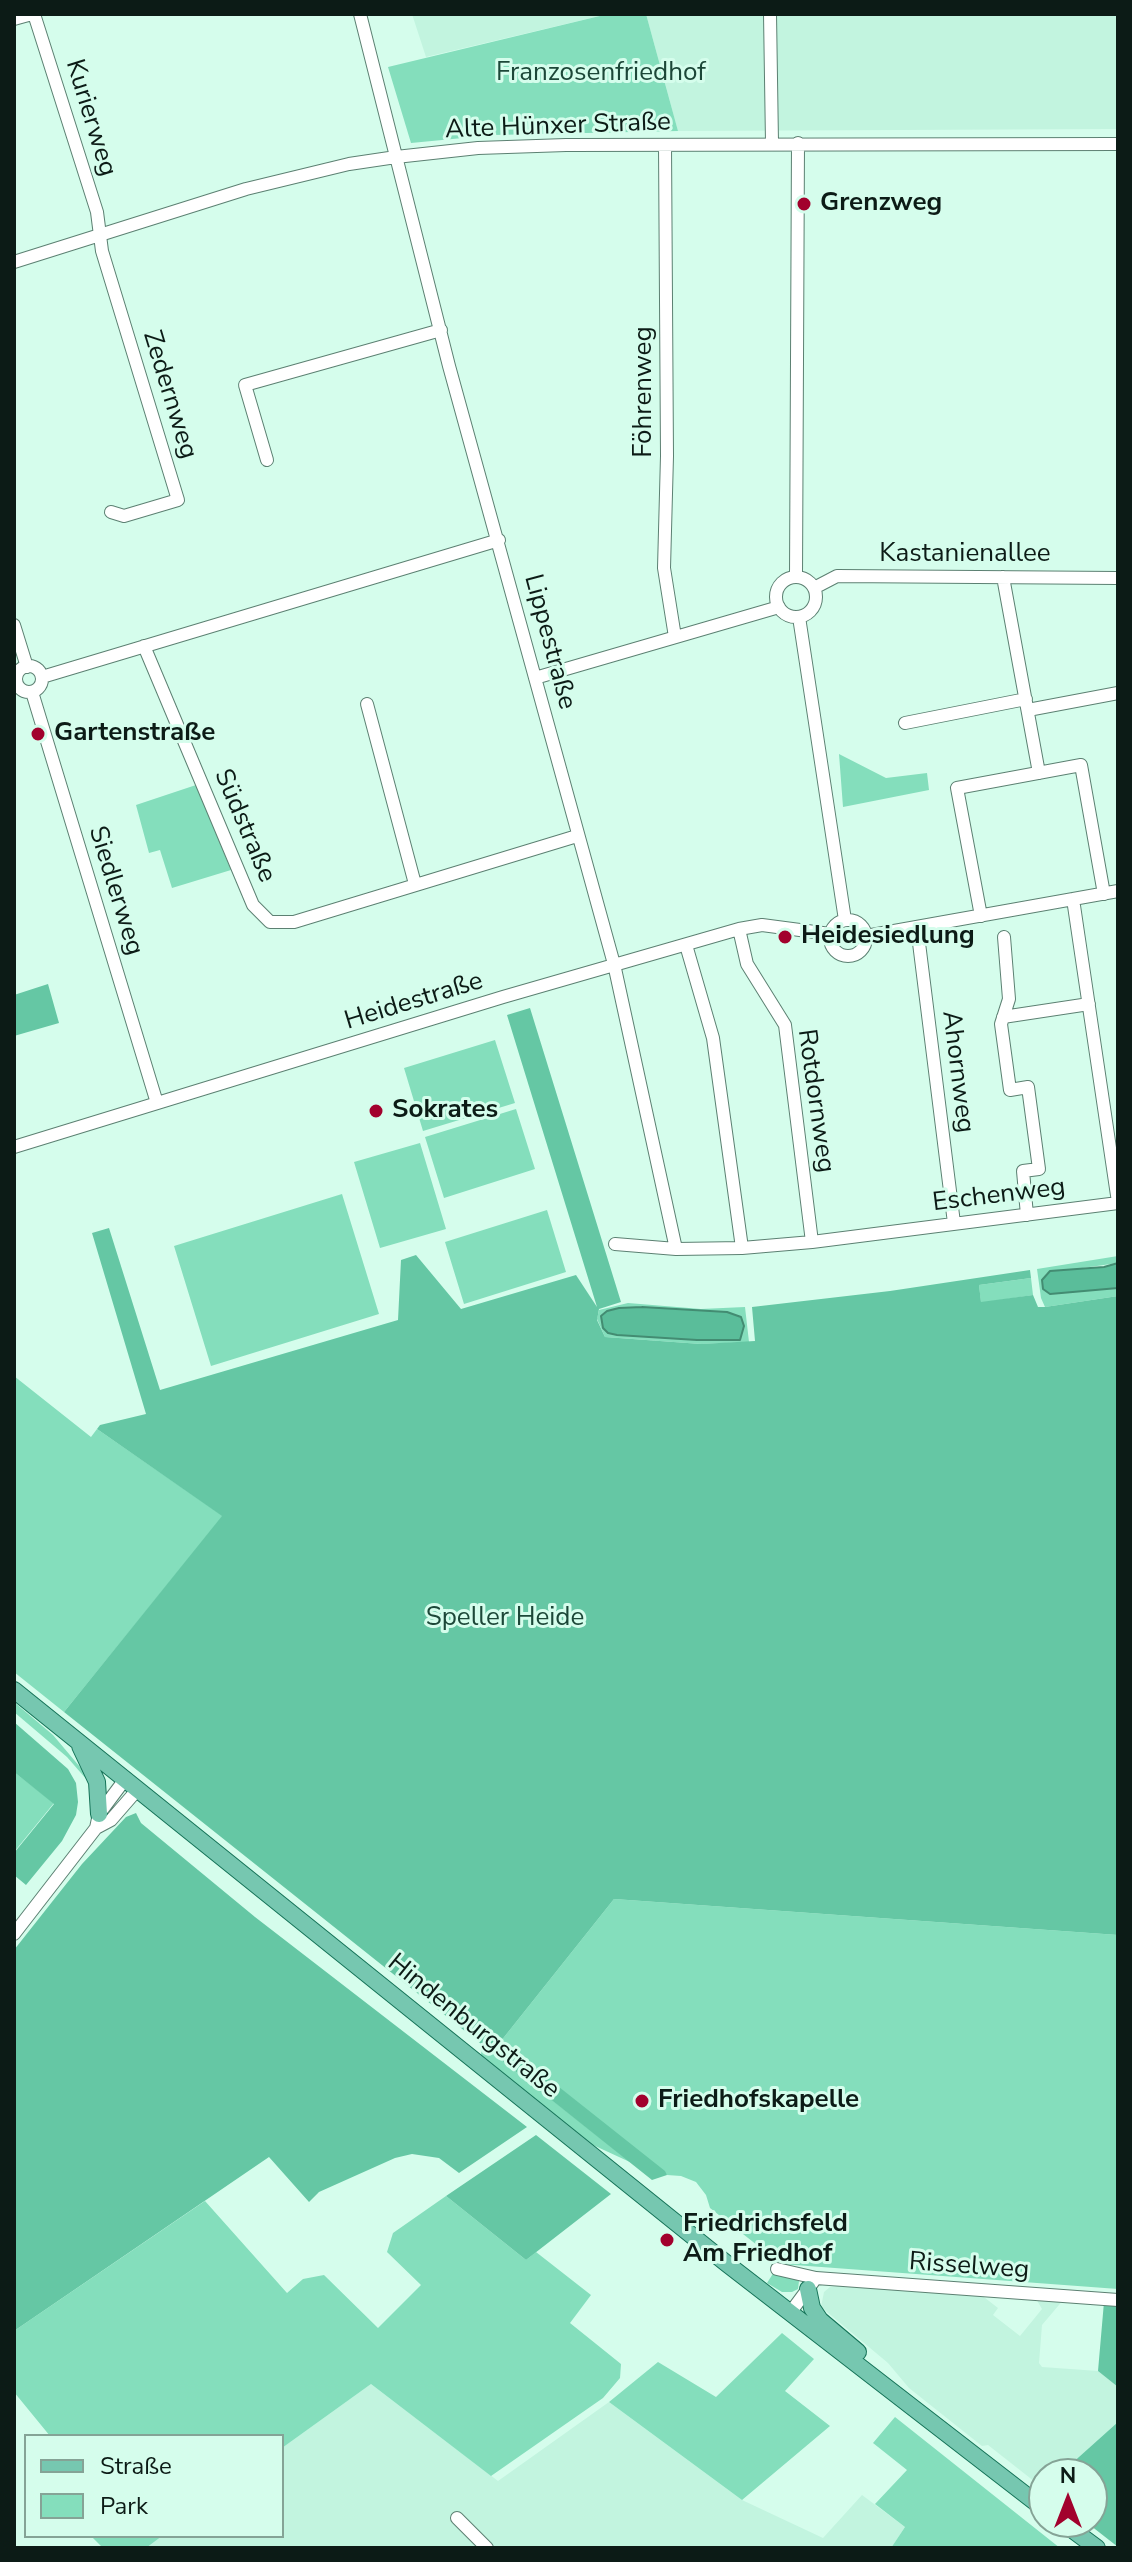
<!DOCTYPE html>
<html>
<head>
<meta charset="utf-8">
<style>
  body { margin:0 }
  #map { position:relative; width:1132px; height:2562px; overflow:hidden; background:#d5fdec; font-family:"Nunito Sans",sans-serif }
  canvas { display:block }
  .frame { position:absolute; inset:0; border:16px solid #0c1b16; pointer-events:none }
  .legend { position:absolute; left:24px; top:2434px; width:260px; height:104px; box-sizing:border-box; background:#d5fdec; border:2px solid #85a396; margin:0; padding:10px 14px; list-style:none; font-size:24px; color:#0c1b16 }
  .legend li { display:flex; align-items:center; gap:16px; height:40px }
  .legend b { width:40px; border:2px solid #85a396 }
  .north { position:absolute; left:1028px; top:2458px; width:80px; height:80px; box-sizing:border-box; background:#d5fdec; border:2px solid #85a396; border-radius:50%; rotate:0deg; font-size:22px; font-weight:700; line-height:32px; text-align:center; color:#0c1b16 }
  .north::after { content:''; display:block; margin:auto; width:28px; height:36px; background:#a2012d; clip-path:polygon(50% 0,100% 100%,50% 72%,0 100%) }
</style>
</head>
<body>
<div id="map">
<canvas width="1132" height="2562"></canvas>
<div class="frame"></div>
<ul class="legend">
<li><b style="height:10px;background:#76c7b0"></b>Straße</li>
<li><b style="height:22px;background:#84debc"></b>Park</li>
</ul>
<div class="north">N</div>
</div>
<script>
const c = document.querySelector('canvas').getContext('2d');
c.lineJoin = 'round';
function fill(path, color) { c.fillStyle = color; c.fill(path, 'evenodd'); }
const poly = rows => new Path2D(rows.map(r => 'M' + r).join(''));
function strokePath(path, color, width, dash) { c.strokeStyle = color; c.lineWidth = width; c.lineCap = dash ? 'butt' : 'round'; c.setLineDash(dash || []); c.stroke(path); }
function drawText(font, color, halo, rows, align = 'center') {
  c.font = font + ' "Nunito Sans",sans-serif'; c.lineWidth = 6; c.setLineDash([]); c.textBaseline = 'middle'; c.strokeStyle = halo; c.fillStyle = color; for (const [text, x, y, turn = 0] of rows) {
    c.save(); c.translate(x, y); c.rotate((+turn || 0) * Math.PI / 180); c.textAlign = isNaN(turn) ? turn : align; if (halo) c.strokeText(text, 0, 0); c.fillText(text, 0, 0); c.restore();
  }
}
const built = poly([
  [412,14,608,14,426,57],
  [646,14,1118,14,1118,129,678,131],
  [845,2285,980,2294,998,2308,993,2315,1020,2336,1042,2309,1035,2297,1064,2299,1042,2325,1039,2363,1042,2367,1098,2371,1118,2387,1118,2422,1060,2474,1044,2474,1044,2489,988,2445,982,2446,909,2388,888,2363,821,2307,824,2292,830,2287],
  [371,2384,498,2481,609,2402,742,2500,823,2538,862,2495,905,2527,891,2548,146,2548,162,2536,282,2536,282,2448]
]);
const green = poly([
  [608,14,646,14,678,131,494,135,411,143,388,67],
  [839,754,886,778,927,773,929,790,843,807],
  [196,785,231,870,172,888,160,850,149,853,136,805],
  [495,1040,515,1103,423,1131,404,1068],
  [516,1109,535,1169,444,1198,425,1137],
  [420,1143,446,1229,380,1248,354,1162],
  [342,1194,379,1314,211,1366,174,1246],
  [547,1210,566,1272,464,1304,445,1242],
  [1118,1256,1118,1263,1047,1273,1042,1280,1050,1294,1118,1288,1118,1296,1045,1307,1041,1298,1037,1269],
  [1031,1278,1033,1295,981,1303,979,1285],
  [628,1303,701,1309,745,1307,749,1342,701,1344,605,1337,597,1319,599,1310],
  [636,1307,687,1311,743,1322,744,1325,739,1340,698,1340,608,1333],
  [14,1376,91,1437,97,1429,223,1516,64,1712,14,1672],
  [14,1702,53,1735,91,1780,87,1780,67,1757,14,1712],
  [14,1772,54,1803,14,1852],
  [614,1899,1118,1935,1118,2289,781,2264,710,2208,706,2195,696,2182,681,2176,667,2175,501,2041],
  [482,2045,632,2163,593,2145,481,2055],
  [446,2196,526,2260,536,2252,591,2295,570,2323,621,2364,620,2378,603,2398,491,2476,371,2384,282,2448,282,2436,50,2436,14,2392,14,2331,205,2201,287,2293,303,2279,324,2275,378,2328,421,2285,387,2252,393,2233],
  [774,2272,799,2281,798,2289,792,2292,782,2292,767,2283],
  [782,2333,814,2359,785,2391,830,2426,742,2500,609,2402,658,2362,716,2397],
  [895,2417,1060,2548,891,2548,905,2527,875,2504,907,2470,873,2443],
  [91,2536,162,2536,146,2548,103,2548]
]);
const forest = poly([
  [48,984,59,1023,14,1036,14,995],
  [530,1008,621,1302,599,1309,597,1320,605,1337,701,1344,755,1341,752,1307,890,1291,1030,1270,1031,1278,979,1285,981,1302,1033,1295,1038,1307,1045,1307,1118,1296,1118,1935,614,1899,501,2041,665,2171,667,2175,652,2180,64,1712,222,1516,97,1429,100,1425,146,1414,92,1233,109,1228,160,1390,398,1320,401,1260,416,1255,461,1309,576,1275,597,1307,507,1015],
  [14,1722,68,1769,76,1783,78,1802,76,1815,62,1841,26,1885,14,1875,14,1853,54,1804,14,1772],
  [136,1813,141,1823,255,1917,527,2127,459,2173,439,2158,412,2154,395,2158,319,2192,309,2202,269,2157,14,2331,14,1950,82,1864,126,1817],
  [536,2135,611,2194,526,2260,446,2196],
  [1104,2302,1118,2303,1118,2387,1098,2371],
  [1118,2422,1118,2547,1086,2522,1092,2522,1092,2474,1060,2474]
]);
const water = poly([
  [1118,1263,1118,1288,1050,1294,1043,1289,1042,1280,1050,1271,1104,1267,1118,1263],
  [642,1307,727,1312,741,1317,744,1326,740,1340,697,1340,617,1335,608,1333,603,1328,601,1316,607,1311,619,1308,642,1307]
]);
const minor = poly([
  [34,14,97,212,102,251,178,500,124,516,111,512],
  [360,14,449,366,614,964,676,1249,742,1248,812,1242,785,1025,747,964,739,929],
  [770,14,772,143],
  [14,19,32,14],
  [665,145,667,456,664,568,675,637],
  [14,262,246,189,349,164,396,157,478,148,566,145,1118,144],
  [267,460,245,385,441,330],
  [796,577,798,143],
  [1003,577,1039,773],
  '776 597a20 20 0 1 1 40 0a20 20 0 1 1-40 0Z',
  [814,588,837,576,1118,578],
  [799,617,845,920],
  [14,625,27,667],
  [144,646,253,905,270,922,294,922,577,836],
  '16 679a13 13 0 1 1 26 0a13 13 0 1 1-26 0Z',
  [42,677,499,540],
  [535,678,779,607],
  [32,692,157,1103],
  [367,704,415,884],
  [1028,710,1118,693],
  [905,723,1026,699],
  [1073,899,1118,1202],
  [981,916,957,788,1081,765,1104,894],
  '830 938a18 18 0 1 1 36 0a18 18 0 1 1-36 0Z',
  [917,927,954,1223],
  [866,936,1118,891],
  [1004,937,1009,999,1001,1024,1010,1090,1028,1087,1039,1169,1023,1171,1027,1215],
  [686,945,713,1038,742,1248],
  [1003,1017,1089,1004],
  [14,1147,503,997,739,929,762,925,830,934],
  [812,1242,1118,1203],
  [615,1244,676,1249],
  [96,1828,111,1820,138,1789],
  [14,1934,96,1828,99,1814,126,1778],
  [777,2269,816,2278,790,2313],
  [816,2278,1118,2300],
  [457,2518,487,2548]
]);
const major = poly([
  [14,1690,726,2263,1044,2509],
  [80,1746,97,1782,99,1814],
  [808,2289,812,2308,820,2320,858,2352],
  [1062,2522,1097,2548]
]);
const markers = [
  [804,204,8,"#a2012d"],
  [38,734,8,"#a2012d"],
  [785,937,8,"#a2012d"],
  [376,1111,8,"#a2012d"],
  [642,2101,8,"#a2012d"],
  [667,2240,8,"#a2012d"]
];
const parkNames = [
  ["Franzosenfriedhof",601,74],
  ["Speller Heide",505,1619]
];
const streetNames = [
  ["Kurierweg",90,118,73],
  ["Alte Hünxer Straße",558,127,-2],
  ["Föhrenweg",645,392,-90],
  ["Zedernweg",169,395,73],
  ["Kastanienallee",965,555],
  ["Lippestraße",549,642,75],
  ["Südstraße",244,826,67],
  ["Siedlerweg",115,891,73],
  ["Heidestraße",414,1002,-17],
  ["Ahornweg",957,1072,83],
  ["Rotdornweg",815,1101,82],
  ["Eschenweg",999,1196,-7],
  ["Hindenburgstraße",473,2027,39],
  ["Risselweg",969,2267,4]
];
const poiNames = [
  ["Grenzweg",820,204],
  ["Gartenstraße",54,734],
  ["Heidesiedlung",801,937],
  ["Sokrates",392,1111],
  ["Friedhofskapelle",658,2101],
  ["Friedrichsfeld",683,2225],
  ["Am Friedhof",683,2255]
];
fill(built, '#c2f4df');
fill(green, '#84debc');
fill(forest, '#65c7a4');
fill(water, '#5abd9a');
strokePath(water, '#438c72', 2);
strokePath(minor, '#5c8072', 14);
strokePath(major, '#157358', 18);
strokePath(minor, '#fff', 12);
strokePath(major, '#76c7b0', 16);
for (const [x, y, r, color] of markers) { const dot = new Path2D(); dot.arc(x, y, r, 0, 2 * Math.PI); c.fillStyle = color; c.fill(dot); strokePath(dot, '#d5fdec', 3); }
drawText('26px', '#1c4738', '#d5fdec', parkNames);
drawText('26px', '#0c1b16', '#d5fdec', streetNames);
drawText('bold 26px', '#0c1b16', '#d5fdec', poiNames, 'left');
</script>
</body>
</html>
